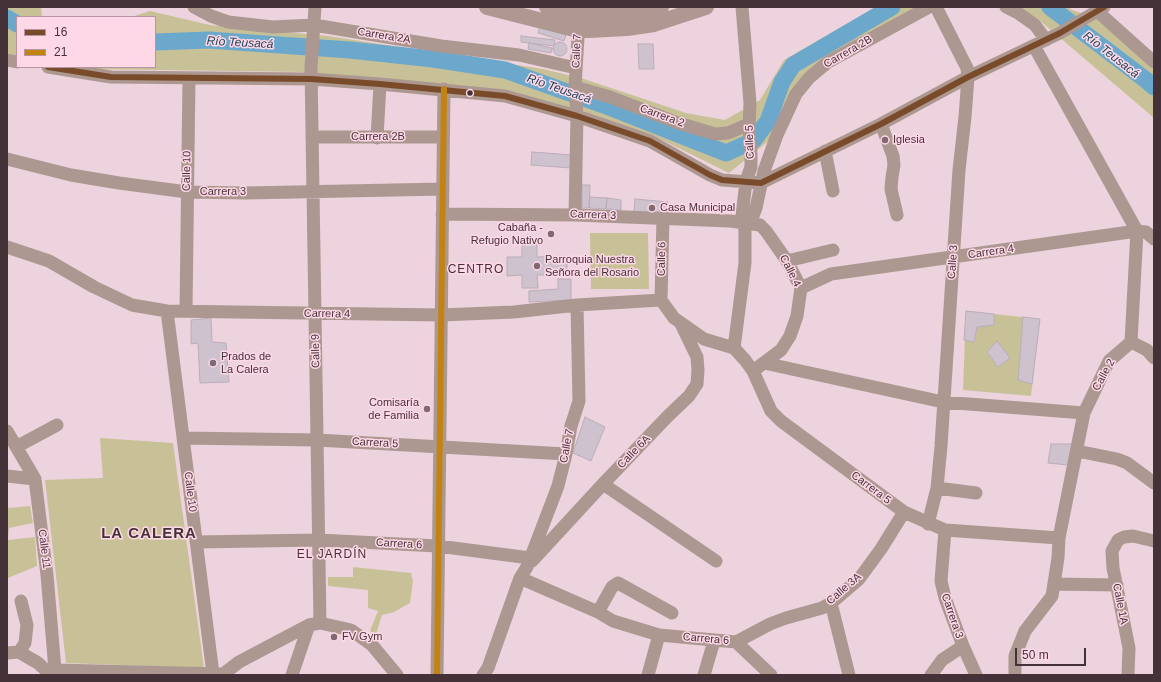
<!DOCTYPE html>
<html>
<head>
<meta charset="utf-8">
<style>
  body { margin:0 }
  #map { position:relative; width:1161px; height:682px; overflow:hidden; background:#edd3dd; font-family:Arial,sans-serif }
  canvas { display:block }
  .frame { position:absolute; inset:0; border:8px solid #453239; pointer-events:none }
  .legend { position:absolute; left:16px; top:16px; width:140px; height:52px; box-sizing:border-box; background:#ffd8e7; border:1px solid #b596a1; margin:0; padding:5px 7px; list-style:none; font-size:12px; color:#453239 }
  .legend li { display:flex; align-items:center; gap:8px; height:20px }
  .legend b { width:20px; border:1px solid #b596a1 }
  .scale { position:absolute; left:1015px; top:648px; width:71px; height:18px; box-sizing:border-box; border:2px solid #453239; border-top:0; padding-left:5px; font-size:12px; line-height:14px; white-space:nowrap; color:#453239; -webkit-text-stroke:3px #ffd8e7; paint-order:stroke }
</style>
</head>
<body>
<div id="map">
<canvas width="1161" height="682"></canvas>
<div class="frame"></div>
<ul class="legend">
<li><b style="height:5px;background:#7a4b2a"></b>16</li>
<li><b style="height:5px;background:#c28311"></b>21</li>
</ul>
<div class="scale">50 m</div>
</div>
<script>
const c = document.querySelector('canvas').getContext('2d');
c.lineJoin = 'round';
function fill(path, color) { c.fillStyle = color; c.fill(path, 'evenodd'); }
const poly = rows => new Path2D(rows.map(r => 'M' + r).join(''));
function strokePath(path, color, width, dash) { c.strokeStyle = color; c.lineWidth = width; c.lineCap = dash ? 'butt' : 'round'; c.setLineDash(dash || []); c.stroke(path); }
function drawText(font, color, halo, rows, align = 'center') {
  c.font = font + ' Arial,sans-serif'; c.lineWidth = 3; c.setLineDash([]); c.textBaseline = 'middle'; c.strokeStyle = halo; c.fillStyle = color; for (const [text, x, y, turn = 0] of rows) {
    c.save(); c.translate(x, y); c.rotate((+turn || 0) * Math.PI / 180); c.textAlign = isNaN(turn) ? turn : align; if (halo) c.strokeText(text, 0, 0); c.fillText(text, 0, 0); c.restore();
  }
}
const green = poly([
  [7,7,41,7,42,17,17,17,17,58,7,56],
  [876,7,919,7,806,74,771,139,729,173,654,136,505,90,303,72,87,69,77,67,155,67,155,17,131,17,150,11,210,25,328,36,543,69,584,79,686,113,725,120,760,100,784,60],
  [1008,7,1068,7,1072,10,1097,18,1154,70,1154,118,1038,19],
  [590,233,648,233,649,289,591,289],
  [966,311,1040,319,1031,396,963,390],
  [100,438,173,443,204,668,66,663,45,480,103,478],
  [30,506,33,523,9,528,8,540,35,537,37,566,8,578,7,575,7,508],
  [353,567,411,573,413,581,410,603,394,612,382,615,376,634,370,631,378,611,368,608,368,590,328,586,328,577,353,577]
]);
const river = poly([
  [1050,7,1146,80,1154,87],
  [7,18,17,24],
  [155,42,209,40,350,50,433,59,505,70,612,108,726,153,753,141,768,121,782,82,793,65,892,7]
]);
const building = poly([
  [540,27,566,35,564,41,538,33,540,27],
  [521,36,555,40,554,46,521,42,521,36],
  '553 49a7 7 0 1 1 14 0a7 7 0 1 1-14 0Z',
  [529,43,552,48,551,53,528,49,529,43],
  [638,44,653,44,654,69,639,69,638,44],
  [532,152,572,155,571,168,531,165,532,152],
  [582,185,590,185,589,208,582,208,582,185],
  [590,197,607,198,606,209,589,208,590,197],
  [607,198,621,200,621,210,606,209,607,198],
  [635,199,668,202,667,215,634,213,635,199],
  [522,244,537,244,537,257,567,256,567,275,537,275,538,288,522,288,522,275,507,276,507,257,522,257,522,244],
  [558,279,571,279,571,300,529,302,529,291,558,289,558,279],
  [966,311,994,314,994,325,977,327,974,342,964,340,966,311],
  [1023,317,1040,319,1032,384,1018,380,1023,317],
  [211,318,212,342,226,343,229,382,200,383,198,343,191,344,191,320,211,318],
  [997,341,1010,358,998,367,987,352,997,341],
  [585,417,605,427,591,461,573,453,585,417],
  [1051,444,1072,444,1068,465,1048,463,1051,444]
]);
const minor = poly([
  [194,7,211,16,228,22,273,27,314,25,441,46,519,55,576,68],
  [315,7,311,68,320,623],
  [1006,7,1018,13,1035,25,1046,40],
  [1097,11,1154,62],
  [7,60,17,62],
  [48,67,111,77,311,79,380,84,505,96,577,116,650,141,710,175,722,180,761,183,881,124,968,77,1060,33,1104,7],
  [575,87,610,97,678,123,715,134,728,133,749,124],
  [881,124,893,156,894,165,892,177,891,189,897,215],
  [312,137,443,137],
  [377,138,380,84],
  [825,151,833,191],
  [7,159,71,175,119,183,187,192,246,193,443,189],
  [442,214,575,215,730,221,760,225,766,231,787,261,801,288,797,316,790,336,781,350,753,371],
  [575,215,577,116,575,87,579,21],
  [750,224,756,208,764,171,777,135,796,94,809,78,828,62,929,7],
  [7,247,49,261,94,287,132,305,167,311,441,315,514,312,577,305,661,300],
  [787,261,833,250],
  [801,288,831,274,1137,231,1146,232,1154,239],
  [661,300,674,318,704,339,734,348],
  [661,300,663,218],
  [167,311,213,674],
  [186,311,189,78],
  [1131,342,1147,350,1154,358],
  [734,348,745,360,753,371,771,411,781,421,904,512,945,530,1059,538],
  [734,348,745,263,745,231,742,216,746,181,751,167,751,154,749,128,750,103,742,7],
  [764,363,943,402,1084,413],
  [7,431,35,479,47,575,55,670,54,675],
  [183,438,317,440,566,454],
  [16,447,57,425],
  [1077,451,1117,459,1127,463,1154,483],
  [7,476,35,479],
  [603,484,716,561],
  [937,488,976,493],
  [928,524,937,488,941,446,959,170,965,117,968,77,967,68,936,7],
  [945,530,941,581,945,598,963,646,976,675],
  [196,542,319,540,438,546,530,558],
  [532,561,603,484,668,416,689,396,697,384,698,370,697,357,681,324],
  [520,578,598,612,613,621,659,635,736,642,771,675],
  [1054,584,1117,585],
  [831,603,849,675],
  [598,612,612,587,618,583,672,613],
  [736,642,770,624,786,618,822,608,831,603,859,579,881,549,904,512],
  [19,652,25,643,27,625,21,601],
  [7,653,19,652,38,663,51,675],
  [55,670,221,674],
  [222,675,239,662,309,625,320,623,351,630,372,645,397,675],
  [292,675,309,625],
  [437,675,444,89],
  [483,675,488,668,520,578,527,567,558,486,566,454,571,426,579,401,577,305],
  [648,675,659,635],
  [704,675,714,641],
  [931,675,942,660,963,646],
  [1015,675,1015,656,1025,631,1052,596,1058,558,1059,538,1084,413,1109,361,1131,342,1137,231,1034,46],
  [1128,675,1129,648,1113,568,1112,551,1118,540,1124,537,1133,536,1154,541]
]);
const major = poly([
  [487,7,578,30,589,30,627,28,654,24,706,7],
  [547,7,579,15,616,15,651,10,661,7]
]);
const bus1 = poly([
  [48,67,111,77,311,79,380,84,505,96,577,116,650,141,710,175,722,180,761,183,881,124,968,77,1060,33,1104,7]
]);
const bus2 = poly([
  [437,675,444,89]
]);
const markers = [
  [470,93,3.5,"#453239"],
  [885,140,4,"#806a72"],
  [652,208,4,"#806a72"],
  [551,234,4,"#806a72"],
  [537,266,4,"#806a72"],
  [213,363,4,"#806a72"],
  [427,409,4,"#806a72"],
  [334,637,4,"#806a72"]
];
const streetNames = [
  ["Carrera 2A",384,36,9],
  ["Calle 7",577,51,-87],
  ["Carrera 2B",848,52,-30],
  ["Carrera 2",662,116,20],
  ["Carrera 2B",378,137],
  ["Calle 5",750,142,-92],
  ["Calle 10",187,171,-89],
  ["Carrera 3",223,192],
  ["Carrera 3",593,215,2],
  ["Carrera 4",991,252,-8],
  ["Calle 6",662,259,-89],
  ["Calle 3",953,262,-86],
  ["Calle 4",790,271,63],
  ["Carrera 4",327,314,1],
  ["Calle 9",316,351,-91],
  ["Calle 2",1104,375,-61],
  ["Carrera 5",375,443,3],
  ["Calle 7",567,446,-79],
  ["Calle 6A",634,452,-46],
  ["Carrera 5",871,488,37],
  ["Calle 10",190,492,83],
  ["Carrera 6",399,544,3],
  ["Calle 11",44,549,83],
  ["Calle 3A",844,589,-41],
  ["Calle 1A",1120,604,79],
  ["Carrera 3",952,616,71],
  ["Carrera 6",706,639,5]
];
const poiNames = [
  ["Iglesia",893,140],
  ["Casa Municipal",660,208],
  ["Cabaña -",543,228,"right"],
  ["Refugio Nativo",543,241,"right"],
  ["Parroquia Nuestra",545,260],
  ["Señora del Rosario",545,273],
  ["Prados de",221,357],
  ["La Calera",221,370],
  ["Comisaría",419,403,"right"],
  ["de Familia",419,416,"right"],
  ["FV Gym",342,637]
];
const waterNames = [
  ["Río Teusacá",240,43,3],
  ["Río Teusacá",1111,55,38],
  ["Río Teusacá",559,89,19]
];
const neighbourhoodNames = [
  ["CENTRO",476,270],
  ["EL JARDÍN",332,555]
];
const districtNames = [
  ["LA CALERA",149,534]
];
fill(green, '#c8c198');
strokePath(river, '#6ca8cb', 17);
fill(building, '#cfc2cf');
strokePath(building, '#baadb9', 1);
strokePath(minor, '#ac9890', 13);
strokePath(major, '#af9892', 16);
strokePath(bus1, '#7a4b2a', 6);
strokePath(bus2, '#c28311', 6);
for (const [x, y, r, color] of markers) { const dot = new Path2D(); dot.arc(x, y, r, 0, 2 * Math.PI); c.fillStyle = color; c.fill(dot); strokePath(dot, '#ffd8e7', 1.5); }
drawText('11px', '#453239', '#ffd8e7', streetNames);
drawText('11px', '#453239', '#ffd8e7', poiNames, 'left');
drawText('italic 12px', '#1c4458', '#ffd8e7', waterNames);
c.letterSpacing = '1px';
drawText('12px', '#453239', '#ffd8e7', neighbourhoodNames);
c.letterSpacing = '0px';
c.letterSpacing = '1px';
drawText('bold 15px', '#453239', '#ffd8e7', districtNames);
c.letterSpacing = '0px';
</script>
</body>
</html>
